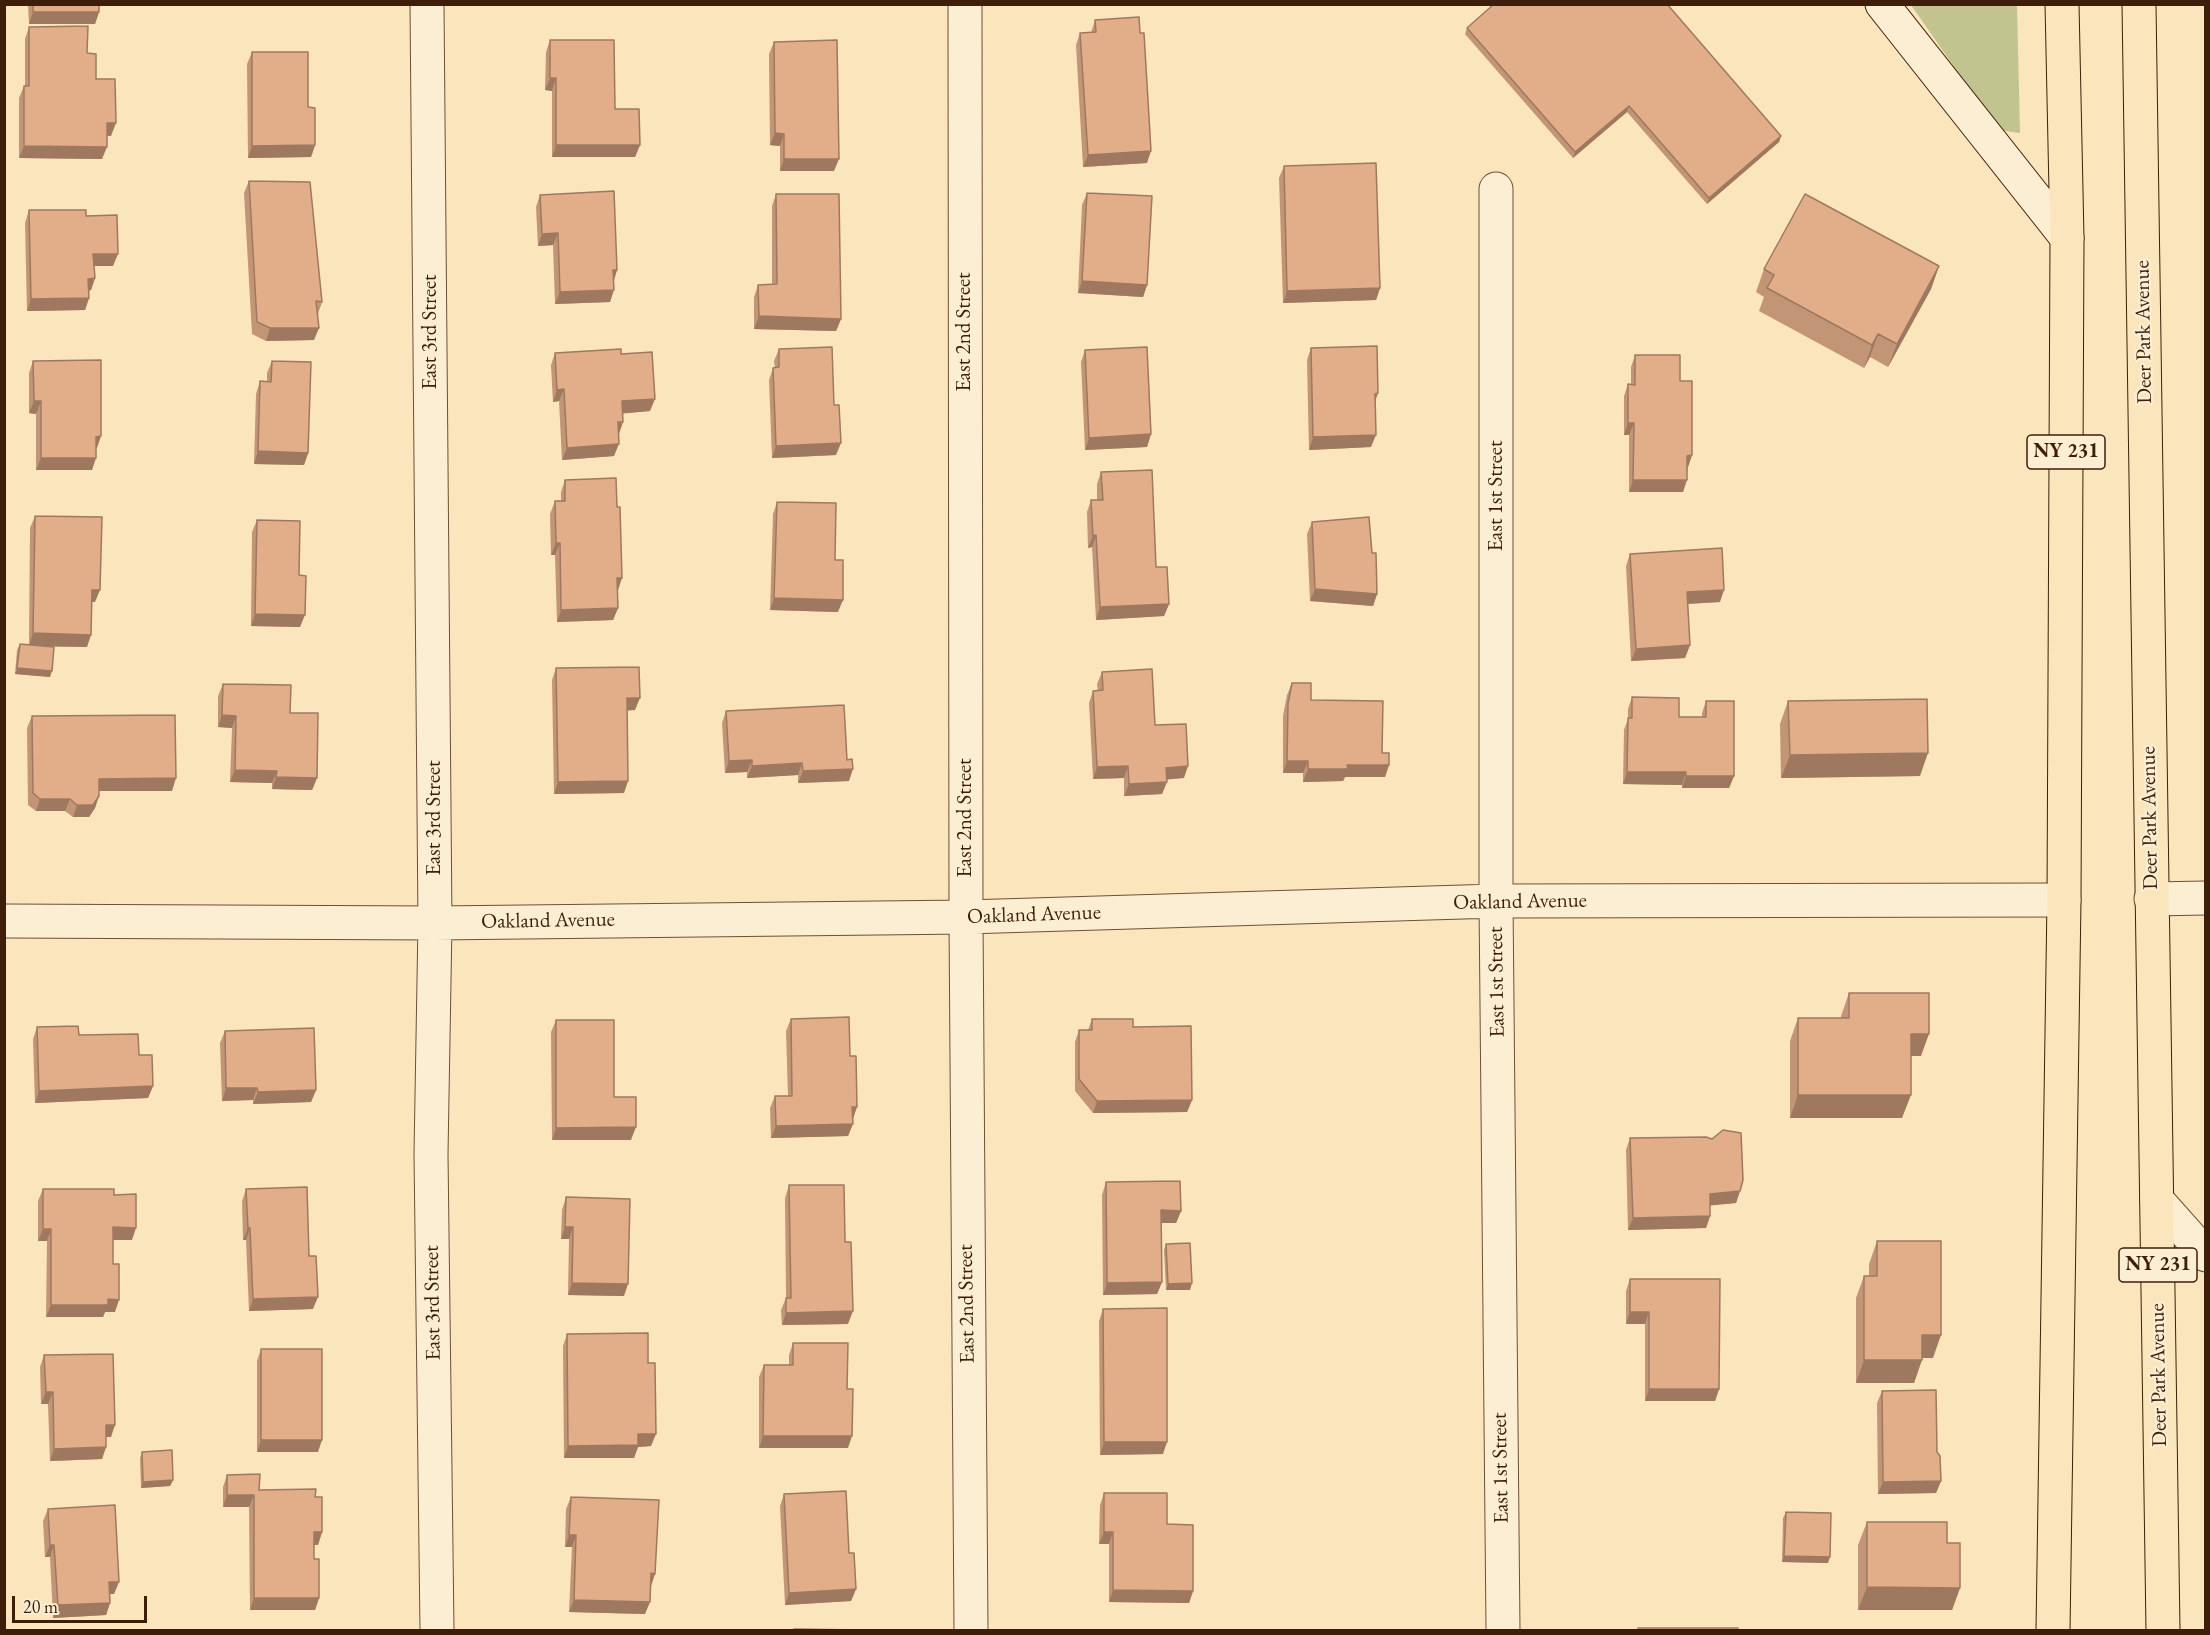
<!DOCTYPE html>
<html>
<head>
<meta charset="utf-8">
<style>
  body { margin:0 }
  #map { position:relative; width:2210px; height:1635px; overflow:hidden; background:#fbe5bc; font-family:"EB Garamond",serif }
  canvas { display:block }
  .frame { position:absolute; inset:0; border:6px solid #3e1e0a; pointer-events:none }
  .scale { position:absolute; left:12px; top:1596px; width:135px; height:27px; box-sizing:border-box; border:3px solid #3e1e0a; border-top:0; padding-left:8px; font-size:18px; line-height:21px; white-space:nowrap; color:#3e1e0a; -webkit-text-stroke:4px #fceed3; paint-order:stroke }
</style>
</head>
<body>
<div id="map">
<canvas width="2210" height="1635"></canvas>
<div class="frame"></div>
<div class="scale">20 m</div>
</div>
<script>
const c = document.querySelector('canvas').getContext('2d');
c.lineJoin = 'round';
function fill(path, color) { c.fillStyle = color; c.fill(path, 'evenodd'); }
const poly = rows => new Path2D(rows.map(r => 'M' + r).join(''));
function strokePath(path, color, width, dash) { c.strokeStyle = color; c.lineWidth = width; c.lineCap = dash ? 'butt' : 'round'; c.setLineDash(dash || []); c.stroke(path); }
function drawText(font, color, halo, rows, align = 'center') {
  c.font = font + ' "EB Garamond",serif'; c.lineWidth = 4.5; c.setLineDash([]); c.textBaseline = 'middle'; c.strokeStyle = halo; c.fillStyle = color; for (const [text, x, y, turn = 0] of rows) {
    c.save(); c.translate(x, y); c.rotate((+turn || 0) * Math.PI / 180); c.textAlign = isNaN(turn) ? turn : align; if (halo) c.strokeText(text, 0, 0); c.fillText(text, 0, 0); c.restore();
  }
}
const green = poly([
  [1911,5,2017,5,2020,133,1998,130]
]);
const minor = poly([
  [427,4,435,923,431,1154,437,1630],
  [965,4,966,917,971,1630],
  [1496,189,1496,901,1503,1630],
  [2151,899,2206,898],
  [4,921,435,923,966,917,1496,901,2064,900]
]);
const tertiary = poly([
  [2157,1200,2206,1255]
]);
const secondary = poly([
  [1882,4,2067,238]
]);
const primary = poly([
  [2139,4,2163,1630],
  [2053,1630,2064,900,2067,238,2062,4]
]);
const wall = poly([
  [28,4,109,4,99,5,99,12,95,24,29,24],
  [1095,20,1140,33,1147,163,1083,167,1076,45,1080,33,1091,33],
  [29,27,87,53,96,79,111,136,107,136,102,159,19,158,19,98,24,86,25,86,25,39],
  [1467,28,1781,136,1779,142,1707,204,1627,112,1573,158,1465,34],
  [550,40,615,109,640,145,635,157,552,157,552,91,545,90,546,52],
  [774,42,834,171,780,171,780,146,770,145,769,54],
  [252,52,308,107,315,145,311,157,248,158,247,64],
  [1284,166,1380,288,1376,300,1283,303,1279,178],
  [249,181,322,302,318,314,314,340,266,341,252,334,244,193],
  [1087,193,1147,285,1143,297,1078,293,1082,205],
  [776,194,841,319,836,331,754,329,754,297,758,285,772,285,772,206],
  [540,195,617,270,614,280,610,302,555,304,553,245,538,246,536,207],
  [29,210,86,216,113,266,94,266,95,278,91,290,89,291,89,298,85,310,27,311,25,223],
  [1939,266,1931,289,1888,367,1870,357,1864,368,1759,311,1764,297,1756,292,1764,269],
  [1311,348,1375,403,1371,447,1309,450,1307,360],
  [779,349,834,405,836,455,772,458,769,380,773,368,775,368,774,361],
  [1085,350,1151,434,1147,447,1085,450,1081,362],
  [555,353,621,354,650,411,623,413,614,456,562,460,559,401,553,402,551,365],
  [1635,355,1680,381,1692,455,1688,467,1683,492,1629,492,1629,435,1624,435,1624,396,1628,384,1631,384,1631,367],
  [33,361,97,448,96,448,92,470,36,470,36,414,29,413,29,373],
  [272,361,308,453,304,465,254,464,256,394,260,381,267,382,267,373],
  [1101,472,1156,567,1169,604,1164,616,1096,620,1092,547,1088,548,1087,512,1091,500,1097,500,1097,484],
  [565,480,618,590,618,608,613,620,557,622,555,555,551,555,550,514,555,501,561,501,561,492],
  [777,502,835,560,838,612,770,610,773,514],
  [35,516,95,602,91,602,87,647,42,646,50,677,15,674,17,650,20,644,29,645,30,528],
  [257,520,299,575,300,627,251,626,252,532],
  [1312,522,1372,553,1377,594,1373,606,1310,601,1307,534],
  [1630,554,1720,602,1688,604,1690,645,1685,658,1631,661,1626,566],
  [556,668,635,710,627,710,624,793,554,794,552,680],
  [1102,672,1155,725,1184,778,1167,779,1162,794,1124,796,1124,778,1093,779,1089,703,1093,691,1098,691,1097,684],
  [1292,683,1311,700,1382,753,1389,765,1385,777,1345,777,1343,781,1303,782,1303,773,1283,773,1283,716,1287,695],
  [223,684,290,713,317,778,312,790,272,789,272,783,230,782,232,728,218,727,218,696],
  [1632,697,1679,717,1702,717,1702,713,1706,701,1734,776,1729,788,1682,788,1682,785,1623,784,1624,730,1628,719,1628,709],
  [1788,701,1920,776,1781,778,1780,724],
  [726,711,847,760,849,781,798,783,798,775,747,778,747,772,725,773,722,723],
  [32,716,172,791,99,791,95,808,89,817,73,817,65,811,36,811,28,805,27,728],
  [1849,993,1921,1056,1911,1056,1902,1118,1790,1118,1790,1041,1798,1018,1841,1018,1841,1016],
  [791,1019,850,1056,853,1119,848,1136,771,1138,770,1108,775,1096,788,1096,786,1031],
  [1092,1019,1133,1027,1192,1100,1187,1112,1093,1113,1075,1091,1075,1042,1079,1030,1088,1030],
  [556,1020,614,1097,631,1140,552,1140,551,1032],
  [37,1027,79,1035,139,1055,153,1086,148,1098,35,1103,33,1039],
  [225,1031,316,1090,311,1102,253,1104,253,1100,222,1101,220,1043],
  [1630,1138,1740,1191,1736,1203,1710,1205,1710,1216,1706,1228,1628,1230,1626,1150],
  [1106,1182,1181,1211,1176,1223,1161,1223,1162,1282,1157,1294,1103,1295,1102,1195],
  [789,1185,845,1242,848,1324,782,1325,781,1310,786,1298,785,1198],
  [43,1189,114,1195,132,1240,113,1240,113,1264,115,1312,105,1312,103,1317,46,1317,47,1241,38,1241,38,1201],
  [246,1189,313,1309,249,1311,246,1240,243,1240,242,1201],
  [566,1197,624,1296,568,1295,569,1239,561,1239,562,1210],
  [1877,1241,1933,1358,1922,1358,1914,1383,1856,1383,1856,1298,1864,1276,1869,1276,1869,1264],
  [1166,1244,1190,1290,1166,1290,1164,1250],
  [1630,1279,1719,1389,1715,1401,1645,1401,1645,1324,1626,1324,1626,1291],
  [1103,1309,1163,1454,1100,1455,1099,1321],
  [567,1334,648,1363,651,1446,638,1447,634,1458,564,1458,563,1346],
  [793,1343,848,1448,759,1448,759,1377,764,1365,789,1365,789,1355],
  [261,1349,318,1452,257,1452,257,1361],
  [44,1355,111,1437,106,1437,106,1447,102,1459,50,1461,48,1404,41,1404,40,1367],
  [1882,1391,1937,1452,1941,1481,1936,1493,1878,1494,1877,1403],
  [142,1452,173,1480,170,1486,141,1488,140,1458],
  [227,1475,259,1490,315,1497,322,1532,318,1545,314,1545,314,1559,319,1598,315,1610,250,1610,249,1507,223,1507,223,1487],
  [1104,1493,1193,1591,1189,1603,1109,1602,1109,1544,1099,1544,1100,1505],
  [784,1494,849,1553,856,1589,851,1601,785,1605,780,1506],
  [571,1497,651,1586,645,1614,569,1612,572,1547,565,1547,566,1509],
  [48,1509,114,1594,110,1594,110,1603,106,1615,53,1618,50,1557,45,1557,43,1521],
  [1786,1512,1828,1563,1782,1562,1783,1518],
  [1867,1522,1960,1588,1952,1610,1858,1610,1858,1545]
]);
const shadedWall = poly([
  [33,12,99,12,95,24,29,24],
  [550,78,556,78,552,91,545,90],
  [1629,106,1627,112,1573,158,1575,152],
  [107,123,116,123,111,136,102,135],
  [775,133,784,134,780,146,770,145],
  [1781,136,1779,142,1707,204,1709,198],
  [315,145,311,157,248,158,252,146],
  [556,145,640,145,635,157,552,157],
  [24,146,107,147,102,159,19,158],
  [1151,151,1147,163,1083,167,1088,155],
  [784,159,839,159,834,171,780,171],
  [558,233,553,245,538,246,542,234],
  [93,254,118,254,113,266,88,266],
  [1939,266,1931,289,1888,367,1897,344],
  [613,270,617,270,613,283],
  [95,278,91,290,84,291,88,279],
  [1082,281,1147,285,1143,297,1078,293],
  [1380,288,1376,300,1283,303,1287,291],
  [614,290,610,302,555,304,560,292],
  [89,298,85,310,27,311,31,299],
  [759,316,841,319,836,331,754,329],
  [270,328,319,328,314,340,266,341],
  [1878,334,1870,357,1864,368,1872,345],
  [564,389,559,401,553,402,557,390],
  [1378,393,1374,405,1375,394],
  [655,399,650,411,618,414,622,401],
  [34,401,41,401,36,414,29,413],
  [618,422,623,422,619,434,614,434],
  [1628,423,1634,423,1629,435,1624,435],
  [1151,434,1147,447,1085,450,1089,438],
  [1376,435,1371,447,1309,450,1313,437],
  [101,436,97,448,92,449,96,437],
  [841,443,836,455,772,458,776,446],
  [619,444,614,456,562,460,567,448],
  [258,451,308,453,304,465,254,464],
  [1692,455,1688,467,1687,456],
  [41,458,96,458,92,470,36,470],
  [1633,480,1687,480,1683,492,1629,492],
  [1096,535,1092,547,1088,548,1093,536],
  [556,543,560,543,555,555,551,555],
  [617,578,622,578,618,590,613,590],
  [1315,589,1377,594,1373,606,1310,601],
  [92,590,100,590,95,602,87,602],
  [1724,590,1720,602,1683,604,1687,592],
  [774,598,843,600,838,612,770,610],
  [1169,604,1164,616,1096,620,1100,607],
  [618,608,613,620,557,622,561,610],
  [255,614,305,615,300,627,251,626],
  [33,633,91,635,87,647,29,646],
  [1690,645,1685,658,1631,661,1636,649],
  [17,668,52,671,50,677,15,674],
  [627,698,640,698,635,710,623,711],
  [222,715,236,716,232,728,218,727],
  [1928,753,1920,776,1781,778,1790,755],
  [752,760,747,772,725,773,729,761],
  [1287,761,1308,761,1303,773,1283,773],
  [802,763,798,775,747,778,752,766],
  [1347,765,1389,765,1385,777,1345,777,1343,781,1303,782,1308,769],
  [1128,766,1124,778,1093,779,1097,767],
  [1188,766,1184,778,1162,780,1166,768],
  [853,769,849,781,798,783,803,771],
  [235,770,277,771,272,783,230,782],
  [1627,772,1686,772,1682,785,1623,784],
  [1686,776,1734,776,1729,788,1682,788],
  [276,777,317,778,312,790,272,789],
  [176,778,172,791,94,791,99,779],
  [628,781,624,793,554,794,558,782],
  [1167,782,1162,794,1124,796,1129,784],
  [99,796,95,808,89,817,73,817,77,805],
  [40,799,70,799,65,811,36,811],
  [1911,1034,1929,1034,1921,1056,1902,1056],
  [153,1086,148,1098,35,1103,39,1091],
  [226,1088,257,1088,253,1100,222,1101],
  [316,1090,311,1102,253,1104,258,1092],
  [1798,1095,1911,1095,1902,1118,1790,1118],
  [1192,1100,1187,1112,1093,1113,1097,1101],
  [852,1107,857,1107,853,1119],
  [853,1124,848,1136,771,1138,776,1126],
  [636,1127,631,1140,552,1140,556,1128],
  [1740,1191,1736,1203,1706,1206,1710,1194],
  [1161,1210,1181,1211,1176,1223,1156,1223],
  [1710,1216,1706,1228,1628,1230,1633,1218],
  [113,1227,136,1228,132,1240,109,1240],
  [565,1227,573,1227,569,1239,561,1239],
  [248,1228,250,1228,246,1240,243,1240],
  [43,1229,51,1229,47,1241,38,1241],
  [1162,1282,1157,1294,1103,1295,1107,1283],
  [572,1283,628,1284,624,1296,568,1295],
  [1192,1283,1190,1290,1166,1290,1168,1284],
  [318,1297,313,1309,249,1311,253,1299],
  [108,1299,119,1300,115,1312,105,1312,103,1317,46,1317,51,1305],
  [853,1311,848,1324,782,1325,786,1313],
  [1630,1312,1649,1312,1645,1324,1626,1324],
  [1922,1335,1941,1335,1933,1358,1914,1358],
  [1864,1360,1922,1360,1914,1383,1856,1383],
  [1649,1389,1719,1389,1715,1401,1645,1401],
  [46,1392,53,1392,48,1404,41,1404],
  [106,1425,115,1425,111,1437,101,1437],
  [638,1434,656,1434,651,1446,638,1447,634,1458,564,1458,568,1446],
  [763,1436,852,1436,848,1448,759,1448],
  [261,1440,322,1440,318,1452,257,1452],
  [1104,1442,1167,1442,1163,1454,1100,1455],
  [106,1447,102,1459,50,1461,54,1449],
  [173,1480,170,1486,141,1488,143,1482],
  [1941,1481,1936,1493,1878,1494,1883,1482],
  [227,1495,254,1495,249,1507,223,1507],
  [314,1532,322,1532,318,1545,309,1544],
  [1104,1532,1113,1532,1109,1544,1099,1544],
  [569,1535,576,1535,572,1547,565,1547],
  [50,1545,54,1545,50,1557,45,1557],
  [1784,1556,1830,1557,1828,1563,1782,1562],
  [651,1573,655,1574,651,1586,646,1585],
  [109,1582,119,1582,114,1594,105,1594],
  [1867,1587,1960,1588,1952,1610,1858,1610],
  [856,1589,851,1601,785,1605,789,1593],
  [1113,1590,1193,1591,1189,1603,1109,1602],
  [254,1598,319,1598,315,1610,250,1610],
  [574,1600,650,1602,645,1614,569,1612],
  [110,1603,106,1615,53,1618,58,1605]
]);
const building = poly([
  [33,4,99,4,99,12,33,12,33,4],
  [1494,4,1667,4,1781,136,1709,198,1629,106,1575,152,1467,28,1494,4],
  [1139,17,1140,33,1144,33,1151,151,1088,155,1080,33,1096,32,1095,20,1139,17],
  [88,26,87,53,96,54,96,79,115,79,116,123,107,123,107,147,24,146,24,86,29,86,29,27,88,26],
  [550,40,614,40,615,109,639,109,640,145,556,145,556,78,550,78,550,40],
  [837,40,839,159,784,159,784,134,775,133,774,42,837,40],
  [252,52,308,52,308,107,315,108,315,145,252,146,252,52],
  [1376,163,1380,288,1287,291,1284,166,1376,163],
  [249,181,310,182,322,302,316,301,319,328,270,328,257,322,249,181],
  [614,191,617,270,613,270,614,290,560,292,558,233,542,234,540,195,614,191],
  [1087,193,1152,196,1147,285,1082,281,1087,193],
  [776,194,839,194,841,319,759,316,758,285,777,284,776,194],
  [1805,194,1939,266,1897,344,1878,334,1872,345,1767,288,1774,275,1764,269,1805,194],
  [29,210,86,210,86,216,117,215,118,254,93,254,95,278,88,279,89,298,31,299,29,210],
  [1377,346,1378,393,1375,394,1376,435,1313,437,1311,348,1377,346],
  [832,347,834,405,839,405,841,443,776,446,773,368,779,367,779,349,832,347],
  [1147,347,1151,434,1089,438,1085,350,1147,347],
  [621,349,621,354,652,352,655,399,622,401,623,422,618,422,619,444,567,448,564,389,557,390,555,353,621,349],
  [1635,355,1680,355,1680,381,1692,381,1692,455,1687,456,1687,480,1633,480,1634,423,1628,423,1628,384,1635,385,1635,355],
  [101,360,101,436,96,437,96,458,41,458,41,401,34,401,33,361,101,360],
  [272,361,311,362,308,453,258,451,260,381,271,382,272,361],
  [1152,470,1156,567,1167,567,1169,604,1100,607,1096,535,1093,536,1091,500,1103,500,1101,472,1152,470],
  [616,478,617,507,620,507,622,578,617,578,618,608,561,610,560,543,556,543,555,501,565,501,565,480,616,478],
  [777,502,836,503,835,560,843,560,843,600,774,598,777,502],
  [35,516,102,517,100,590,92,590,91,635,33,633,35,516],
  [1369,517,1372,553,1376,553,1377,594,1315,589,1312,522,1369,517],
  [257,520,300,521,299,575,306,576,305,615,255,614,257,520],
  [1722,548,1724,590,1687,592,1690,645,1636,649,1630,554,1722,548],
  [20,644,54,647,52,671,17,668,20,644],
  [639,667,640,698,627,698,628,781,558,782,556,668,639,667],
  [1152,669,1155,725,1186,724,1188,766,1166,768,1167,782,1129,784,1128,766,1097,767,1093,691,1103,690,1102,672,1152,669],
  [1292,683,1311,683,1311,700,1383,701,1382,753,1389,753,1389,765,1347,765,1348,769,1308,769,1308,761,1287,761,1288,704,1292,683],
  [223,684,291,685,290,713,318,713,317,778,276,777,277,771,235,770,236,716,222,715,223,684],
  [1632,697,1679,698,1679,717,1706,717,1706,701,1734,701,1734,776,1686,776,1686,772,1627,772,1628,718,1632,718,1632,697],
  [1927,699,1928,753,1790,755,1788,701,1927,699],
  [844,705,847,760,852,759,853,769,803,771,802,763,752,766,752,760,729,761,726,711,844,705],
  [175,715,176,778,99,779,99,796,93,805,77,805,70,799,40,799,33,793,32,716,175,715],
  [1849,993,1929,993,1929,1034,1911,1034,1911,1095,1798,1095,1798,1018,1849,1018,1849,993],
  [849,1017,850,1056,856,1056,857,1107,852,1107,853,1124,776,1126,775,1096,792,1096,791,1019,849,1017],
  [1092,1019,1133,1019,1133,1027,1191,1026,1192,1100,1097,1101,1079,1079,1079,1030,1092,1030,1092,1019],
  [556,1020,614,1020,614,1097,636,1097,636,1127,556,1128,556,1020],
  [78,1026,79,1035,138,1034,139,1055,152,1055,153,1086,39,1091,37,1027,78,1026],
  [314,1028,316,1090,258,1092,257,1088,226,1088,225,1031,314,1028],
  [1723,1130,1741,1133,1743,1180,1740,1191,1710,1194,1710,1216,1633,1218,1630,1138,1706,1137,1712,1139,1723,1130],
  [1180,1181,1181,1211,1161,1210,1162,1282,1107,1283,1106,1182,1180,1181],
  [789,1185,844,1185,845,1242,851,1242,853,1311,786,1313,786,1298,791,1298,789,1185],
  [307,1187,309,1256,316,1256,318,1297,253,1299,250,1228,248,1228,246,1189,307,1187],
  [43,1189,114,1189,114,1195,136,1194,136,1228,113,1227,113,1264,119,1264,119,1300,108,1299,108,1305,51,1305,51,1229,43,1229,43,1189],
  [566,1197,630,1199,628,1284,572,1283,573,1227,565,1227,566,1197],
  [1877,1241,1941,1241,1941,1335,1922,1335,1922,1360,1864,1360,1864,1276,1877,1276,1877,1241],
  [1190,1243,1192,1283,1168,1284,1166,1244,1190,1243],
  [1630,1279,1720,1279,1719,1389,1649,1389,1649,1312,1630,1312,1630,1279],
  [1167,1308,1167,1442,1104,1442,1103,1309,1167,1308],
  [648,1333,648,1363,655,1363,656,1434,638,1434,638,1445,568,1446,567,1334,648,1333],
  [793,1343,848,1343,847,1389,853,1389,852,1436,763,1436,764,1365,793,1365,793,1343],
  [261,1349,322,1349,322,1440,261,1440,261,1349],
  [113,1354,115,1425,106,1425,106,1447,54,1449,53,1392,46,1392,44,1355,113,1354],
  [1936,1390,1937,1452,1940,1456,1941,1481,1883,1482,1882,1391,1936,1390],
  [172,1450,173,1480,143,1482,142,1452,172,1450],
  [260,1474,259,1490,316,1489,315,1497,322,1497,322,1532,314,1532,314,1559,319,1559,319,1598,254,1598,254,1495,227,1495,227,1475,260,1474],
  [846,1491,849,1553,854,1553,856,1589,789,1593,784,1494,846,1491],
  [1104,1493,1167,1493,1167,1524,1193,1525,1193,1591,1113,1590,1113,1532,1104,1532,1104,1493],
  [571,1497,659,1500,655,1574,651,1573,650,1602,574,1600,576,1535,569,1535,571,1497],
  [115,1505,119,1582,109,1582,110,1603,58,1605,54,1545,50,1545,48,1509,115,1505],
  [1786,1512,1831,1513,1830,1557,1784,1556,1786,1512],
  [1867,1522,1947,1522,1947,1543,1960,1543,1960,1588,1867,1587,1867,1522],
  [1638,1628,1738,1628,1738,1630,1638,1630,1638,1628],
  [794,1629,859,1630,794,1630,794,1629]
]);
const shields = [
  [2066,452,78],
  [2158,1265,78]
];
const shieldNames = [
  ["NY 231",2066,452],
  ["NY 231",2158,1265]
];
const streetNames = [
  ["East 3rd Street",430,332,-90],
  ["East 2nd Street",964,332,-90],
  ["Deer Park Avenue",2144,332,-91],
  ["East 1st Street",1496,496,-90],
  ["East 3rd Street",434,818,-90],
  ["East 2nd Street",965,818,-90],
  ["Deer Park Avenue",2150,818,-91],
  ["Oakland Avenue",1520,902,-1],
  ["Oakland Avenue",1034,915,-2],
  ["Oakland Avenue",548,921,-1],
  ["East 1st Street",1497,982,-91],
  ["East 3rd Street",433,1303,-91],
  ["East 2nd Street",967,1304,-91],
  ["Deer Park Avenue",2159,1375,-91],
  ["East 1st Street",1501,1468,-91]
];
fill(green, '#c1c48f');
strokePath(minor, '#6d5036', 35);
strokePath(tertiary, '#6d5036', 35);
strokePath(secondary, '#3e1e0a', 35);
strokePath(primary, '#3e1e0a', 35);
strokePath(minor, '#fceed3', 33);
strokePath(tertiary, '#fceed3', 33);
strokePath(secondary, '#fceed3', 33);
strokePath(primary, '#fbe5bc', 33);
fill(wall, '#c29576');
fill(shadedWall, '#9e7960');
fill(building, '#e2ad89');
strokePath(building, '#9e7960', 1.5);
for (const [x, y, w] of shields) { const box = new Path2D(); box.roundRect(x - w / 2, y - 17, w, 34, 4.5); c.fillStyle = '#fceed3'; c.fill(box); strokePath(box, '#3e1e0a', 1.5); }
drawText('bold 20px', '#3e1e0a', null, shieldNames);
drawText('21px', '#3e1e0a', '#fceed3', streetNames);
</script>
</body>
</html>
